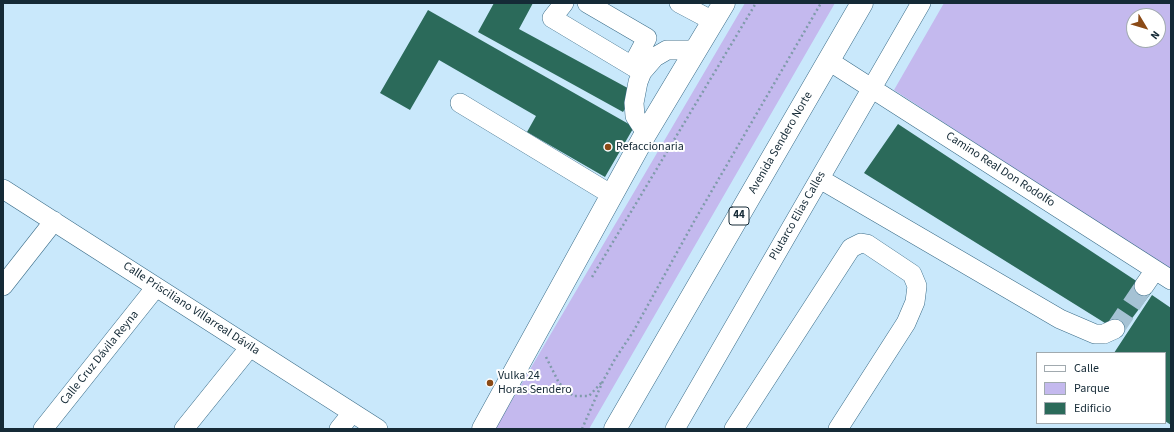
<!DOCTYPE html>
<html>
<head>
<meta charset="utf-8">
<style>
  body { margin:0 }
  #map { position:relative; width:1174px; height:432px; overflow:hidden; background:#c9e8fb; font-family:"Source Sans 3",sans-serif }
  canvas { display:block }
  .frame { position:absolute; inset:0; border:4px solid #152a36; pointer-events:none }
  .legend { position:absolute; left:1036px; top:352px; width:130px; height:72px; box-sizing:border-box; background:#fff; border:1px solid #a1aaaf; margin:0; padding:5px 7px; list-style:none; font-size:12px; color:#152a36 }
  .legend li { display:flex; align-items:center; gap:8px; height:20px }
  .legend b { width:20px; border:1px solid #a1aaaf }
  .north { position:absolute; left:1126px; top:8px; width:40px; height:40px; box-sizing:border-box; background:#fff; border:1px solid #a1aaaf; border-radius:50%; rotate:128deg; font-size:11px; font-weight:700; line-height:16px; text-align:center; color:#152a36 }
  .north::after { content:''; display:block; margin:auto; width:14px; height:18px; background:#8b4a16; clip-path:polygon(50% 0,100% 100%,50% 72%,0 100%) }
</style>
</head>
<body>
<div id="map">
<canvas width="1174" height="432"></canvas>
<div class="frame"></div>
<ul class="legend">
<li><b style="height:5px;background:#fff"></b>Calle</li>
<li><b style="height:11px;background:#c4b9ee"></b>Parque</li>
<li><b style="height:11px;background:#2b6a5a"></b>Edificio</li>
</ul>
<div class="north">N</div>
</div>
<script>
const c = document.querySelector('canvas').getContext('2d');
c.lineJoin = 'round';
function fill(path, color) { c.fillStyle = color; c.fill(path, 'evenodd'); }
const poly = rows => new Path2D(rows.map(r => 'M' + r).join(''));
function strokePath(path, color, width, dash) { c.strokeStyle = color; c.lineWidth = width; c.lineCap = dash ? 'butt' : 'round'; c.setLineDash(dash || []); c.stroke(path); }
function drawText(font, color, halo, rows, align = 'center') {
  c.font = font + ' "Source Sans 3",sans-serif'; c.lineWidth = 4; c.setLineDash([]); c.textBaseline = 'middle'; c.strokeStyle = halo; c.fillStyle = color; for (const [text, x, y, turn = 0] of rows) {
    c.save(); c.translate(x, y); c.rotate((+turn || 0) * Math.PI / 180); c.textAlign = isNaN(turn) ? turn : align; if (halo) c.strokeText(text, 0, 0); c.fillText(text, 0, 0); c.restore();
  }
}
const green = poly([
  [745,3,835,3,589,429,495,429],
  [944,3,1171,3,1171,271,894,90],
  [1134,16,1158,16,1158,40,1134,40]
]);
const building = poly([
  [494,3,533,3,519,29,635,92,623,112,478,32],
  [428,10,634,127,605,177,527,132,536,116,439,60,410,110,380,93],
  [898,124,1144,286,1151,293,1121,333,864,173],
  [1152,295,1171,308,1171,425,1165,421,1165,353,1114,353]
]);
const minorTunnel = poly([
  [1115,329,1144,286]
]);
const path = poly([
  [592,277,756,3],
  [546,357,559,383,573,396,589,396,602,382],
  [582,429,603,381,615,359,633,332,696,218,821,3]
]);
const minor = poly([
  [564,3,552,18,642,72],
  [587,3,647,38,632,66],
  [679,3,713,21],
  [829,61,1171,280],
  [460,103,612,195],
  [646,133,635,116,634,103,638,82,642,72,655,57,667,50,696,50],
  [820,179,1060,319,1095,334,1104,334,1115,329],
  [3,189,378,429],
  [3,286,54,221],
  [1144,286,1155,270],
  [43,429,156,287],
  [184,429,250,347],
  [339,429,352,413],
  [675,429,921,3],
  [734,429,851,248,861,243,867,244,912,274,917,286,915,302,906,323,838,429]
]);
const major = poly([
  [483,429,646,133,724,3],
  [615,429,862,3]
]);
const markers = [
  [608,147,4,"#8b4a16"],
  [490,383,4,"#8b4a16"]
];
const shields = [
  [739,216,20]
];
const shieldNames = [
  ["44",739,216]
];
const streetNames = [
  ["Avenida Sendero Norte",781,143,-60],
  ["Camino Real Don Rodolfo",1000,170,33],
  ["Plutarco Elias Calles",798,216,-60],
  ["Calle Prisciliano Villarreal Dávila",191,309,33],
  ["Calle Cruz Dávila Reyna",100,358,-51]
];
const poiNames = [
  ["Refaccionaria",616,147],
  ["Vulka 24",498,376],
  ["Horas Sendero",498,390]
];
fill(green, '#c4b9ee');
fill(building, '#2b6a5a');
strokePath(minorTunnel, '#a5c2d4', 19, [19, 10]);
strokePath(minor, '#3a6c88', 20);
strokePath(major, '#3a6c88', 23);
strokePath(path, '#809bab', 2.5, [2, 3]);
strokePath(minor, '#fff', 19);
strokePath(major, '#fff', 22);
for (const [x, y, r, color] of markers) { const dot = new Path2D(); dot.arc(x, y, r, 0, 2 * Math.PI); c.fillStyle = color; c.fill(dot); strokePath(dot, '#fff', 1.5); }
for (const [x, y, w] of shields) { const box = new Path2D(); box.roundRect(x - w / 2, y - 9, w, 18, 3); c.fillStyle = '#fff'; c.fill(box); strokePath(box, '#152a36', 1); }
drawText('bold 11px', '#152a36', null, shieldNames);
drawText('12px', '#152a36', '#fff', streetNames);
drawText('12px', '#152a36', '#fff', poiNames, 'left');
</script>
</body>
</html>
